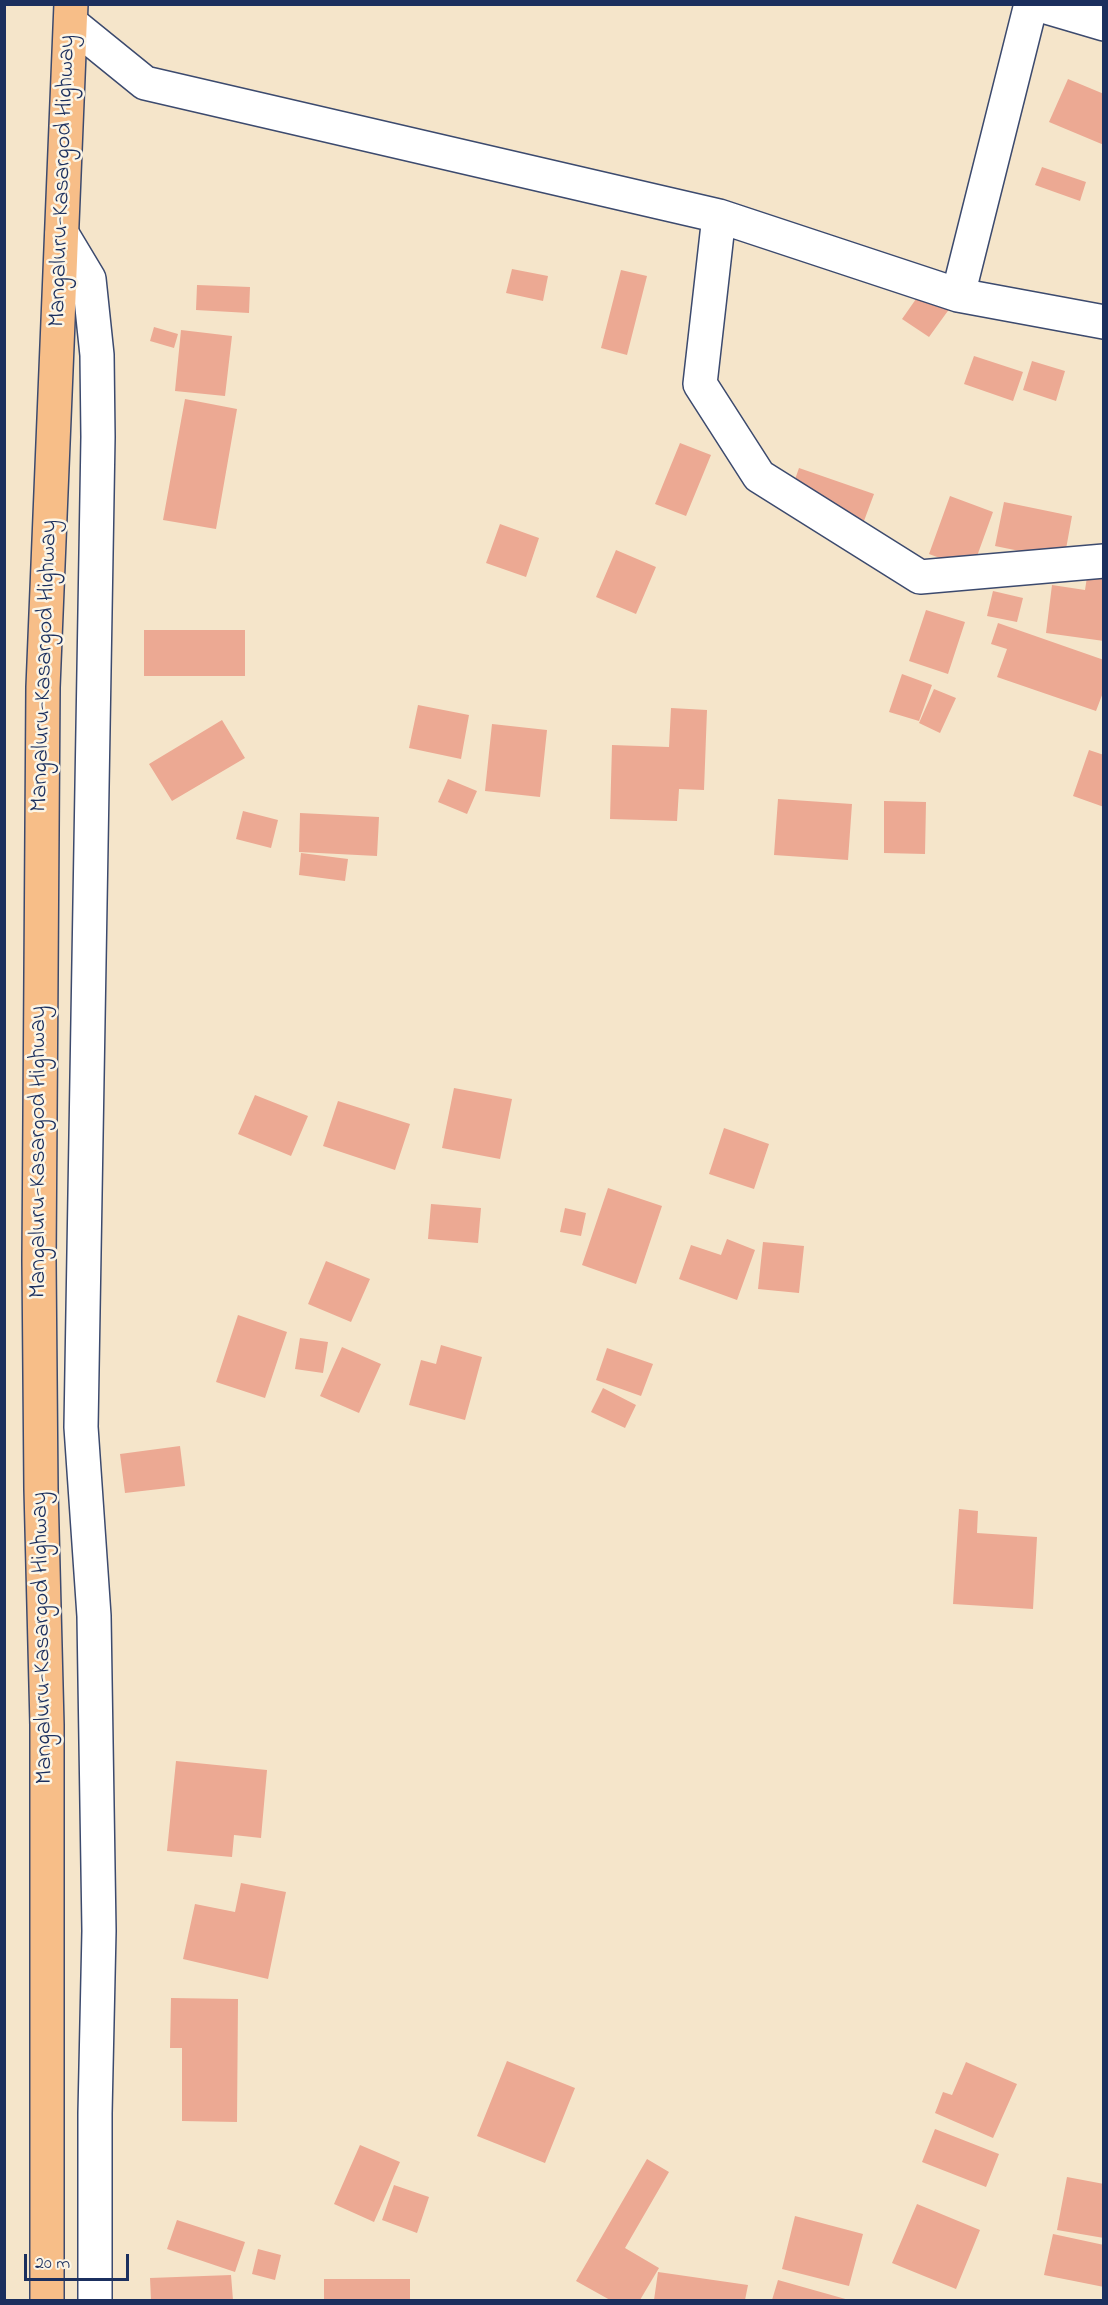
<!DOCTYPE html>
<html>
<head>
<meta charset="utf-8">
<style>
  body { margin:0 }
  #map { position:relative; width:1108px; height:2305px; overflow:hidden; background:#f5e5ca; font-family:"Indie Flower",sans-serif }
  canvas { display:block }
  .frame { position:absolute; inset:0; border:6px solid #1b2f5e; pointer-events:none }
  .scale { position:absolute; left:24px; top:2254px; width:105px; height:27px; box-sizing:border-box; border:3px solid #1b2f5e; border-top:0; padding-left:8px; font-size:18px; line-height:21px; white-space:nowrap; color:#1b2f5e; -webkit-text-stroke:4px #fcf5e5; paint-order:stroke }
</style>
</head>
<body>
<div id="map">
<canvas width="1108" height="2305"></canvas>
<div class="frame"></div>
<div class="scale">20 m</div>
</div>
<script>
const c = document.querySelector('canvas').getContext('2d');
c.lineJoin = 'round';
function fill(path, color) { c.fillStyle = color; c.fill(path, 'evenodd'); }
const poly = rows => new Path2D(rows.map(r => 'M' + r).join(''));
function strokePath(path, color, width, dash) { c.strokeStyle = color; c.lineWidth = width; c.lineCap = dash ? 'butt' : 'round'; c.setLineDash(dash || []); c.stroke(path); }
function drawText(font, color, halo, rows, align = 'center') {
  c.font = font + ' "Indie Flower",sans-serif'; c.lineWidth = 5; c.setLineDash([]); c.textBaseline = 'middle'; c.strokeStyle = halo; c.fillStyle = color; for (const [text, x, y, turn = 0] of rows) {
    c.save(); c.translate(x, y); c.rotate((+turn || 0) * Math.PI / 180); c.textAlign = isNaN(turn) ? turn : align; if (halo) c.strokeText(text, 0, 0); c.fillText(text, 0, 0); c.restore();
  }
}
const building = poly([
  [1068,79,1104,94,1104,145,1049,122],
  [1042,167,1086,182,1080,201,1035,185],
  [512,269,548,276,543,301,506,293],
  [621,270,647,276,627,355,601,348],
  [197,285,250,287,249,313,196,310],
  [923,289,950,308,929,337,902,319],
  [154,327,178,334,174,348,150,341],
  [181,330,232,336,225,396,175,391],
  [974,356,1023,372,1013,401,964,384],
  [1032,361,1065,371,1056,401,1023,390],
  [185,399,237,409,216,529,163,520],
  [680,443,711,455,686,516,655,504],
  [799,468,874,494,858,537,784,511],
  [950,496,993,512,972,570,929,554],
  [1004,502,1072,516,1064,560,995,546],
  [500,524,539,538,526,577,486,563],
  [616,550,656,567,636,614,596,597],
  [1087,577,1104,579,1104,641,1046,633,1052,585,1085,590],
  [993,591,1023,598,1017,622,987,616],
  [926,610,965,622,948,674,909,661],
  [998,623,1104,660,1104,690,1096,711,997,677,1007,649,991,644],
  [144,630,245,630,245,676,144,676],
  [902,674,932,685,919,721,889,712],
  [934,689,956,698,940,733,919,723],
  [418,705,469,715,461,759,409,748],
  [671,708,707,710,704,790,679,789,677,821,610,819,612,745,669,747],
  [222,720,245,758,172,801,149,764],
  [492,724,547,730,540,797,485,791],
  [1089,750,1104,755,1104,807,1073,796],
  [448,779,477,791,467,814,438,802],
  [778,799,852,804,848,860,774,855],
  [884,801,926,802,925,854,884,853],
  [243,811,278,820,271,848,236,839],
  [300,813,379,817,377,856,299,852],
  [301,853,348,859,345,881,299,875],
  [454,1088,512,1099,500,1159,442,1148],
  [255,1095,308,1116,291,1156,238,1134],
  [338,1101,410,1124,395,1170,323,1146],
  [724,1128,769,1144,754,1189,709,1174],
  [608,1188,662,1206,636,1284,582,1265],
  [431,1204,481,1208,478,1243,428,1239],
  [565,1208,586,1213,581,1236,560,1232],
  [727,1239,755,1250,737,1300,679,1279,691,1245,721,1255],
  [763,1242,804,1246,799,1293,758,1289],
  [326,1261,370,1279,351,1322,308,1304],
  [238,1315,287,1332,265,1398,216,1382],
  [300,1338,328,1342,323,1373,295,1369],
  [441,1345,482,1357,465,1420,409,1405,421,1360,436,1364],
  [342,1347,381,1364,359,1413,320,1396],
  [607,1348,653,1364,641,1396,596,1380],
  [603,1388,636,1405,625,1428,591,1412],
  [180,1446,185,1486,125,1493,120,1454],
  [959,1509,978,1511,977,1533,1037,1537,1033,1609,953,1604],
  [176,1761,267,1770,261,1838,234,1835,232,1857,167,1851],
  [241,1883,286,1892,268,1979,183,1959,195,1904,235,1912],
  [171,1998,238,1999,237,2122,182,2121,182,2048,170,2048],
  [507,2061,575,2088,545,2163,477,2136],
  [966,2062,1017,2084,993,2138,935,2113,943,2092,952,2095],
  [935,2129,999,2154,986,2187,922,2162],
  [360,2145,400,2162,374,2222,334,2204],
  [647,2159,669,2172,625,2248,659,2268,640,2300,610,2300,576,2281],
  [1067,2177,1104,2184,1104,2238,1057,2230],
  [394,2185,429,2197,417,2233,382,2220],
  [917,2204,980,2230,956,2289,892,2263],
  [795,2216,863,2234,849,2286,782,2269],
  [177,2220,245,2242,235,2272,167,2249],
  [1053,2234,1104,2245,1104,2287,1044,2275],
  [258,2249,281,2255,275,2280,252,2274],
  [658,2272,748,2285,745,2300,654,2300],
  [231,2275,233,2300,151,2300,150,2278],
  [324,2279,410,2279,410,2300,324,2300],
  [778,2280,849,2300,772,2300]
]);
const minor = poly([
  [1036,4,1104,24],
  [71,23,145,83,719,216,700,384,759,476,920,577,1104,561],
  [719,216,958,295,1104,322],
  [62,234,89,279,97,355,98,437,81,1427,94,1616,99,1931,95,2113,95,2300],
  [958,295,1031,4]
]);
const highway = poly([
  [47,2300,47,1725,41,1489,39,1260,43,687,71,4]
]);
const streetNames = [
  ["Mangaluru-Kasargod Highway",64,181,-88],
  ["Mangaluru-Kasargod Highway",46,666,-88],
  ["Mangaluru-Kasargod Highway",40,1152,-90],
  ["Mangaluru-Kasargod Highway",44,1638,-91]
];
fill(building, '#eca993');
strokePath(minor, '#3c4a6e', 36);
strokePath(highway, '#3c4a6e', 36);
strokePath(minor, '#fff', 33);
strokePath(highway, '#f7be88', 33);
drawText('24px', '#1b2f5e', '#fcf5e5', streetNames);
</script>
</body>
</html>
